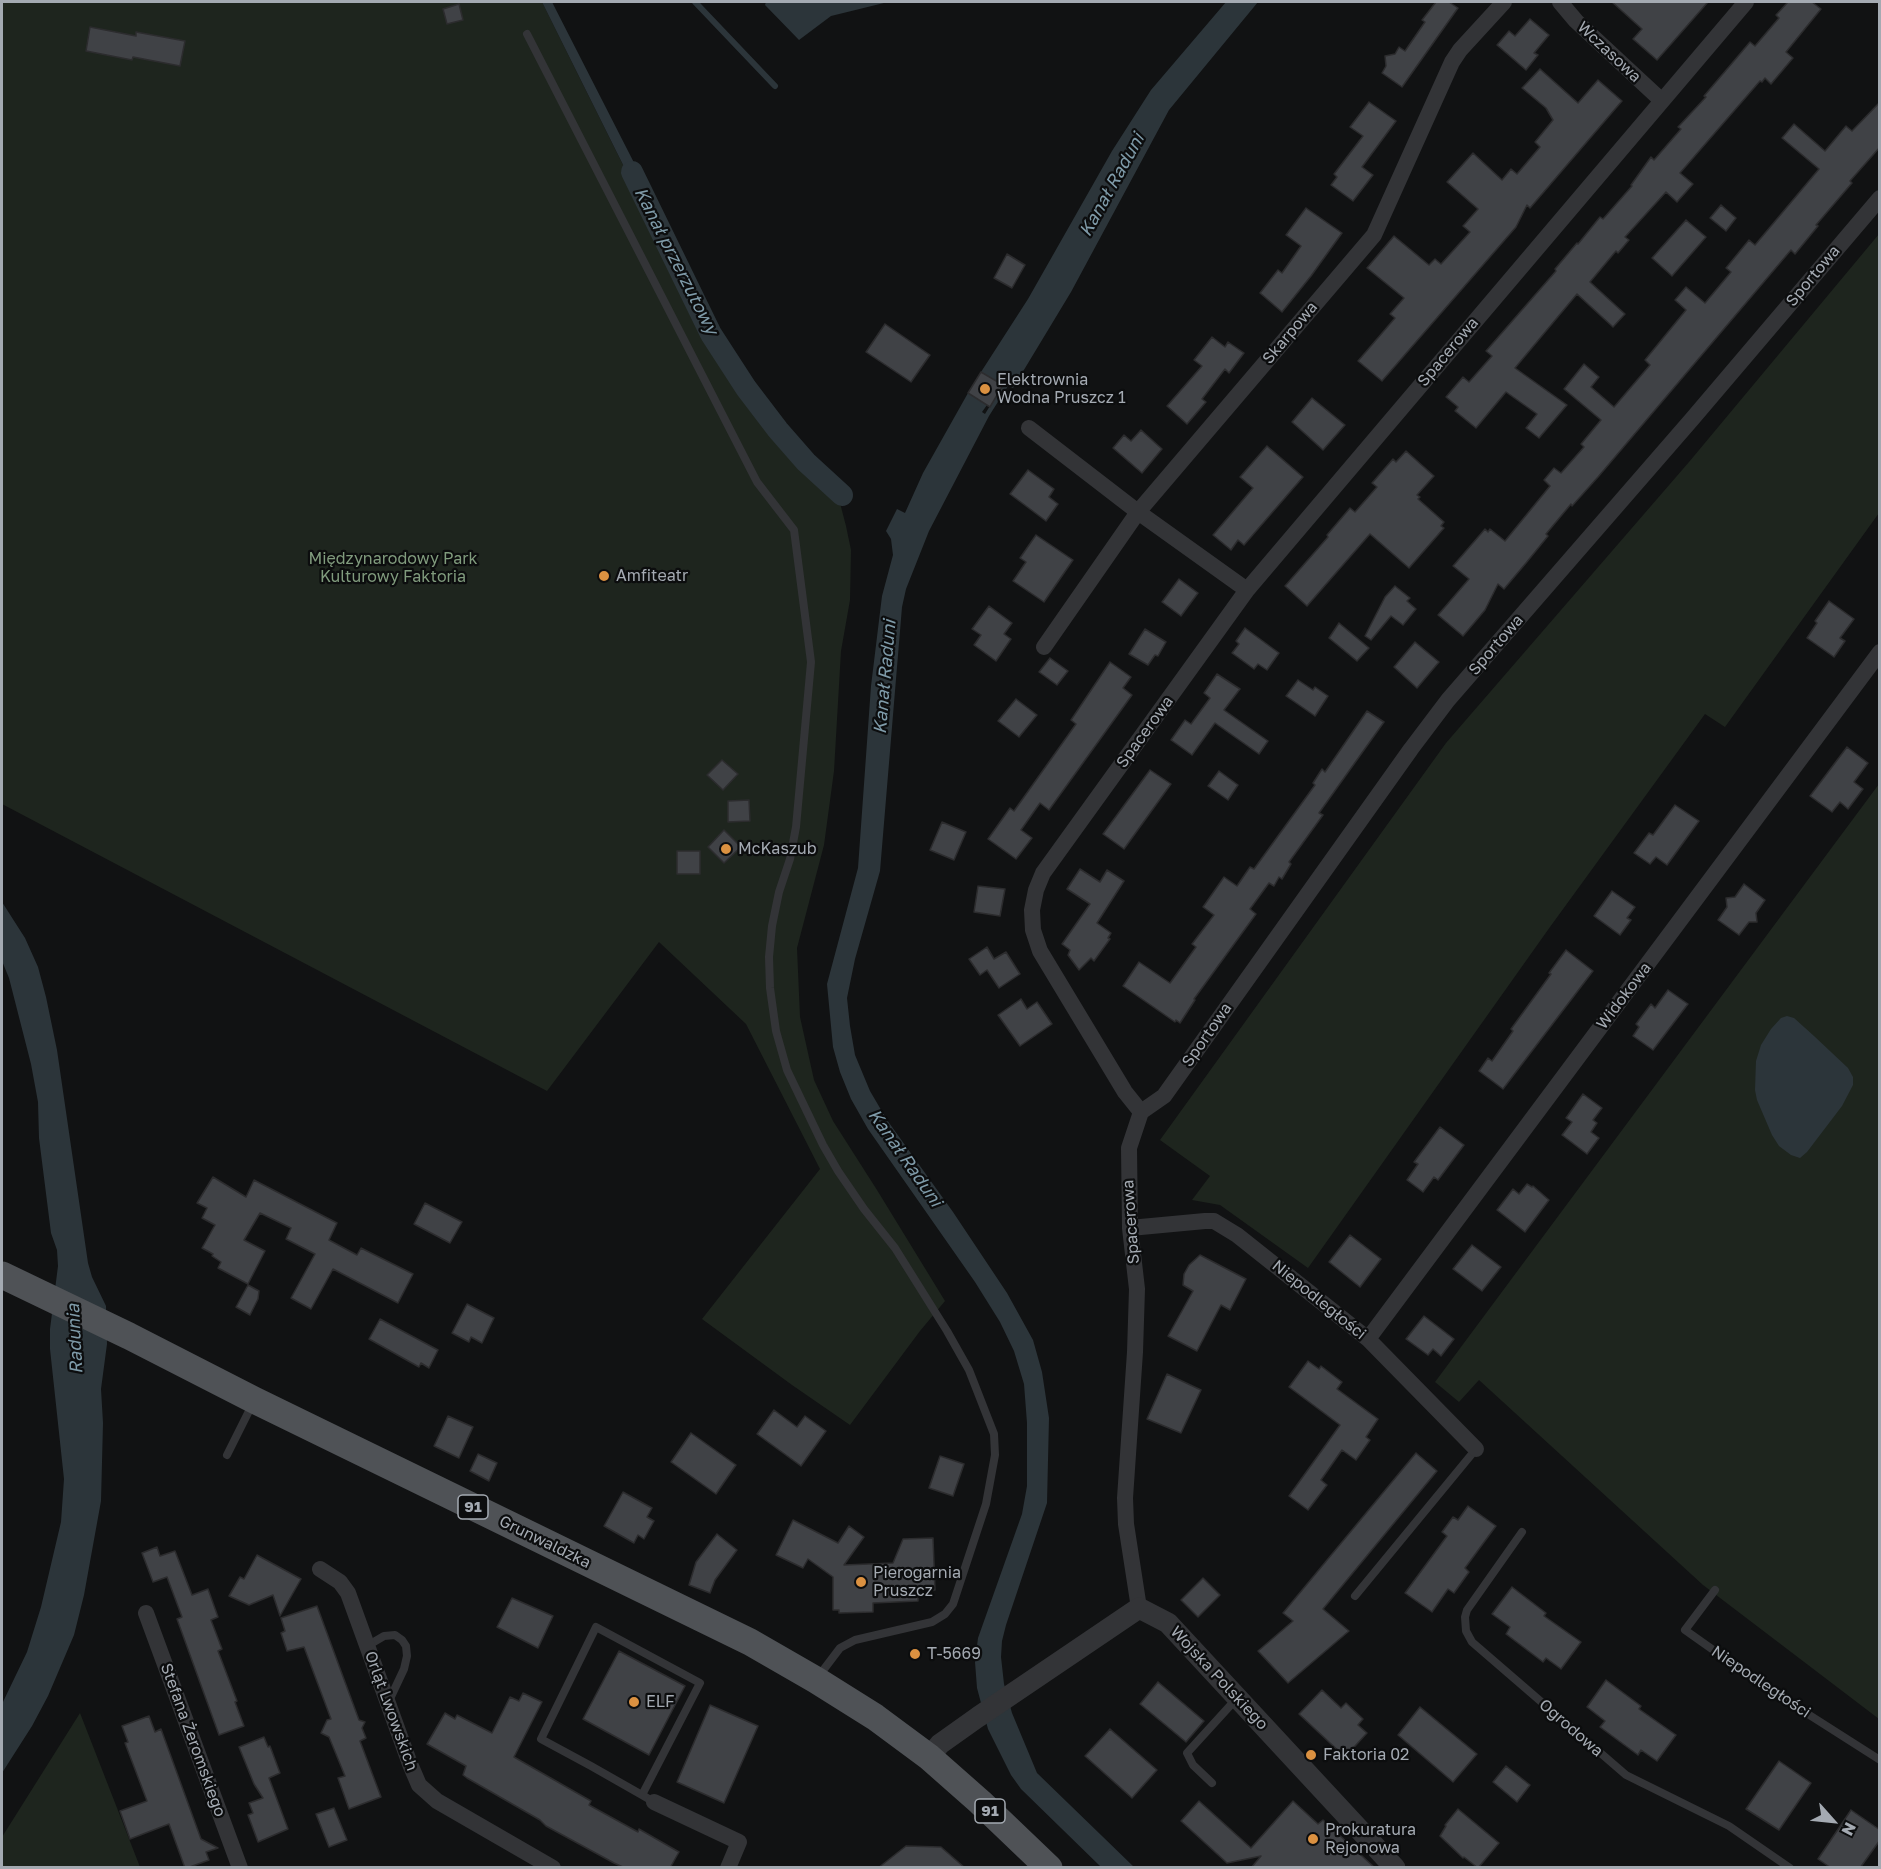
<!DOCTYPE html>
<html>
<head>
<meta charset="utf-8">
<style>
  body { margin:0 }
  #map { position:relative; width:1881px; height:1869px; overflow:hidden; background:#111213; font-family:"Golos Text",sans-serif }
  canvas { display:block }
  .frame { position:absolute; inset:0; border:3px solid #a4aab2; pointer-events:none }
  .north { position:absolute; left:1803px; top:1791px; width:60px; height:60px; -webkit-text-stroke:4px #0c0d0e; paint-order:stroke; rotate:117deg; font-size:16px; font-weight:700; line-height:24px; text-align:center; color:#a4aab2 }
  .north::after { content:''; display:block; margin:auto; width:21px; height:27px; background:#a4aab2; clip-path:polygon(50% 0,100% 100%,50% 72%,0 100%) }
</style>
</head>
<body>
<div id="map">
<canvas width="1881" height="1869"></canvas>
<div class="frame"></div>
<div class="north">N</div>
</div>
<script>
const c = document.querySelector('canvas').getContext('2d');
c.lineJoin = 'round';
function fill(path, color) { c.fillStyle = color; c.fill(path, 'evenodd'); }
const poly = rows => new Path2D(rows.map(r => 'M' + r).join(''));
function strokePath(path, color, width, dash) { c.strokeStyle = color; c.lineWidth = width; c.lineCap = dash ? 'butt' : 'round'; c.setLineDash(dash || []); c.stroke(path); }
function drawText(font, color, halo, rows, align = 'center') {
  c.font = font + ' "Golos Text",sans-serif'; c.lineWidth = 4.5; c.setLineDash([]); c.textBaseline = 'middle'; c.strokeStyle = halo; c.fillStyle = color; for (const [text, x, y, turn = 0] of rows) {
    c.save(); c.translate(x, y); c.rotate((+turn || 0) * Math.PI / 180); c.textAlign = isNaN(turn) ? turn : align; if (halo) c.strokeText(text, 0, 0); c.fillText(text, 0, 0); c.restore();
  }
}
const green = poly([
  [2,2,542,2,708,336,791,460,840,503,846,526,851,550,850,600,841,651,834,771,824,845,797,948,800,1017,814,1080,833,1121,877,1190,945,1301,920,1331,850,1425,792,1385,702,1319,820,1169,746,1024,659,942,547,1091,2,804],
  [1879,234,1879,513,1725,727,1705,714,1550,927,1308,1268,1220,1205,1192,1200,1210,1176,1160,1140,1446,743,1689,462],
  [1879,784,1879,1719,1703,1585,1479,1380,1459,1402,1435,1382],
  [80,1713,140,1867,2,1867,2,1837]
]);
const water = poly([
  [542,2,552,2,651,196,641,201],
  [766,2,888,2,831,16,799,40,765,5],
  [1226,2,1258,2,1169,110,1071,292,1013,388,1008,386,989,416,929,531,906,589,902,607,880,871,855,959,847,998,850,1026,855,1055,870,1091,887,1120,953,1212,1007,1293,1033,1340,1042,1372,1049,1418,1047,1503,1006,1625,1002,1641,1001,1657,1004,1684,1012,1713,1037,1773,1134,1867,1101,1867,1021,1789,1011,1775,988,1729,977,1688,975,1662,978,1638,1022,1514,1027,1486,1027,1423,1024,1384,1014,1351,1000,1322,975,1282,868,1129,851,1099,840,1072,833,1047,827,984,858,868,871,686,882,596,893,555,891,539,886,531,897,509,905,513,923,473,968,393,987,405,982,412,985,414,1002,386,981,372,1028,299,1112,151,1151,90],
  [2,902,25,938,38,967,46,997,57,1050,88,1263,92,1277,106,1306,107,1344,101,1389,103,1423,101,1501,84,1595,74,1635,48,1696,32,1726,2,1773,2,1704,27,1652,41,1607,61,1522,64,1479,50,1349,50,1329,58,1266,57,1250,51,1233,39,1138,38,1102,31,1064,9,978,2,961],
  [1787,1016,1794,1018,1814,1036,1848,1068,1853,1077,1853,1085,1842,1106,1807,1152,1800,1158,1791,1155,1779,1146,1772,1135,1757,1100,1755,1090,1756,1061,1761,1045,1771,1029,1781,1018]
]);
const stream = poly([
  [695,2,775,86]
]);
const canal = poly([
  [632,172,711,334,746,388,778,430,806,462,842,495]
]);
const building = poly([
  [1436,2,1449,2,1458,8,1402,87,1382,73,1386,66,1385,56,1395,54,1399,47,1405,51,1425,22,1422,20,1436,2],
  [1612,2,1708,2,1657,60,1633,39,1642,29,1612,2],
  [1788,2,1812,2,1821,9,1786,52,1793,58,1771,84,1765,78,1762,82,1760,81,1680,173,1693,184,1677,202,1666,192,1625,237,1629,240,1618,253,1616,251,1590,282,1625,314,1613,327,1577,294,1515,368,1567,405,1539,438,1526,428,1537,414,1506,392,1476,428,1455,411,1458,407,1446,397,1463,377,1469,382,1492,356,1486,351,1556,271,1555,269,1577,243,1578,244,1600,217,1603,219,1632,186,1631,185,1651,157,1654,160,1681,129,1678,127,1706,97,1704,96,1739,55,1750,42,1755,46,1779,18,1776,15,1788,2],
  [459,4,463,20,447,24,443,9,459,4],
  [1530,19,1549,35,1534,53,1538,55,1526,70,1497,45,1509,31,1515,36,1530,19],
  [90,27,136,36,136,32,185,41,180,66,133,57,132,60,86,51,90,27],
  [1540,69,1578,103,1598,80,1622,101,1530,208,1527,205,1516,227,1382,381,1358,361,1395,318,1390,314,1404,298,1367,268,1394,236,1429,265,1435,259,1441,264,1470,232,1463,226,1478,209,1447,182,1473,153,1502,180,1511,169,1517,174,1540,147,1535,142,1553,120,1546,108,1522,88,1540,69],
  [1369,102,1396,121,1362,167,1373,175,1353,201,1331,185,1337,177,1334,174,1363,136,1350,127,1369,102],
  [1880,102,1880,147,1850,181,1852,183,1816,225,1818,226,1795,254,1791,250,1598,477,1572,506,1571,504,1546,534,1548,536,1526,563,1504,589,1498,584,1485,610,1463,636,1438,615,1469,579,1453,566,1485,529,1488,532,1490,529,1505,541,1550,486,1544,480,1554,468,1561,473,1584,447,1581,444,1601,420,1564,389,1584,364,1599,377,1591,387,1614,407,1650,365,1645,360,1686,310,1675,300,1686,287,1705,303,1731,272,1726,268,1749,240,1755,245,1819,169,1782,138,1794,124,1825,151,1846,126,1852,131,1880,102],
  [1721,205,1736,218,1726,231,1710,218,1721,205],
  [1306,208,1342,233,1311,276,1282,312,1260,293,1278,270,1282,273,1301,246,1286,235,1306,208],
  [1686,220,1706,237,1672,276,1652,258,1686,220],
  [1007,254,1025,265,1012,288,994,278,1007,254],
  [885,324,930,355,911,382,866,352,885,324],
  [1212,337,1225,347,1228,342,1244,353,1229,373,1225,369,1202,399,1206,402,1187,424,1167,406,1202,366,1194,360,1212,337],
  [981,372,1003,385,990,407,968,393,981,372],
  [1312,398,1345,425,1323,450,1292,422,1312,398],
  [1141,430,1162,449,1142,473,1113,448,1124,435,1131,441,1141,430],
  [1267,446,1303,477,1244,545,1238,540,1231,550,1213,535,1253,488,1240,477,1267,446],
  [1406,451,1434,476,1417,495,1420,497,1418,499,1444,522,1441,526,1444,528,1409,568,1370,534,1307,606,1285,586,1328,537,1327,535,1350,508,1355,512,1377,487,1372,483,1393,459,1396,462,1406,451],
  [1028,470,1054,489,1049,497,1058,504,1046,521,1010,494,1028,470],
  [1036,535,1073,560,1044,602,1013,581,1026,562,1020,558,1036,535],
  [1179,579,1198,593,1181,616,1162,602,1179,579],
  [1395,586,1410,598,1407,601,1416,609,1403,625,1391,616,1371,640,1365,636,1385,597,1395,586],
  [1829,601,1854,619,1840,638,1845,641,1834,657,1807,638,1817,623,1815,621,1829,601],
  [989,606,1012,623,1004,634,1011,639,996,661,974,645,981,635,972,629,989,606],
  [1339,623,1369,648,1357,661,1329,638,1339,623],
  [1245,628,1279,653,1267,670,1258,664,1254,669,1232,653,1239,644,1236,641,1245,628],
  [1145,629,1166,642,1158,656,1155,655,1148,665,1129,654,1145,629],
  [1415,642,1439,662,1417,688,1394,667,1415,642],
  [1050,658,1068,671,1057,685,1039,672,1050,658],
  [1110,662,1131,677,1123,688,1132,695,1049,810,1040,803,1021,830,1032,838,1016,859,988,839,1010,808,1014,811,1076,724,1071,720,1110,662],
  [1217,674,1240,689,1224,710,1268,741,1259,754,1215,723,1192,755,1171,740,1185,720,1191,724,1210,698,1204,693,1217,674],
  [1298,680,1313,690,1315,687,1328,696,1315,716,1286,696,1298,680],
  [1016,699,1037,715,1019,737,998,721,1016,699],
  [1367,711,1384,722,1319,813,1323,815,1289,862,1291,864,1282,879,1279,877,1274,886,1269,883,1250,909,1256,914,1194,999,1195,1000,1180,1023,1176,1020,1175,1022,1123,986,1139,962,1170,983,1196,947,1192,944,1214,915,1203,907,1224,877,1237,886,1250,867,1254,869,1315,785,1313,783,1322,769,1325,772,1367,711],
  [1847,747,1868,763,1854,782,1863,789,1848,809,1840,802,1832,812,1810,796,1847,747],
  [722,760,738,774,723,790,707,775,722,760],
  [1150,770,1171,784,1124,849,1103,834,1150,770],
  [1219,771,1238,785,1228,800,1208,786,1219,771],
  [749,800,750,821,728,822,728,801,749,800],
  [1675,805,1699,821,1667,865,1656,857,1650,864,1634,853,1649,833,1653,835,1675,805],
  [942,822,966,832,954,860,930,850,942,822],
  [724,830,741,847,724,863,708,847,724,830],
  [677,851,700,851,700,874,677,874,677,851],
  [1080,869,1100,882,1107,870,1124,881,1097,923,1111,933,1108,938,1110,939,1094,961,1091,958,1079,970,1068,955,1070,950,1062,944,1090,904,1067,889,1080,869],
  [1744,884,1765,900,1756,913,1757,922,1749,922,1739,935,1718,920,1727,907,1726,898,1735,897,1744,884],
  [978,886,1005,889,1000,916,974,912,978,886],
  [1612,891,1635,907,1627,918,1631,920,1620,935,1594,916,1612,891],
  [987,947,994,959,1006,952,1020,974,999,988,987,970,980,975,969,959,987,947],
  [1566,950,1593,971,1503,1089,1479,1071,1488,1058,1492,1061,1513,1031,1511,1029,1551,974,1549,973,1566,950],
  [1668,990,1688,1004,1653,1050,1633,1036,1639,1027,1636,1024,1651,1004,1655,1008,1668,990],
  [1021,999,1027,1009,1037,1002,1052,1024,1020,1046,998,1015,1021,999],
  [1583,1094,1602,1108,1593,1120,1597,1123,1591,1132,1599,1138,1587,1154,1562,1135,1572,1122,1566,1118,1583,1094],
  [1440,1127,1464,1145,1438,1180,1434,1177,1423,1192,1407,1180,1418,1164,1414,1162,1440,1127],
  [213,1177,246,1197,254,1180,337,1223,329,1240,357,1255,361,1248,413,1274,398,1303,333,1269,311,1309,291,1298,315,1254,286,1239,291,1228,260,1213,244,1240,265,1251,248,1284,218,1268,221,1262,212,1256,213,1254,202,1248,215,1225,202,1218,207,1208,197,1203,213,1177],
  [1527,1184,1532,1187,1533,1186,1549,1200,1525,1232,1497,1210,1513,1189,1519,1194,1527,1184],
  [425,1203,462,1222,450,1243,414,1224,425,1203],
  [1350,1235,1381,1259,1360,1287,1329,1262,1350,1235],
  [1472,1245,1501,1267,1482,1291,1453,1269,1472,1245],
  [1200,1255,1246,1279,1230,1310,1221,1305,1197,1351,1168,1336,1193,1291,1183,1285,1184,1274,1189,1265,1200,1255],
  [248,1285,259,1291,258,1299,250,1315,236,1307,248,1285],
  [467,1304,494,1318,482,1343,471,1337,469,1342,452,1333,467,1304],
  [1424,1316,1454,1339,1441,1356,1433,1349,1428,1355,1406,1339,1424,1316],
  [380,1319,438,1350,429,1368,421,1363,419,1367,369,1339,380,1319],
  [1308,1361,1319,1369,1321,1366,1342,1382,1337,1389,1378,1419,1366,1437,1370,1440,1356,1460,1342,1450,1321,1480,1327,1485,1308,1510,1289,1496,1340,1425,1289,1387,1308,1361],
  [1167,1374,1201,1390,1181,1433,1147,1419,1167,1374],
  [774,1410,797,1427,805,1416,826,1431,801,1466,757,1434,774,1410],
  [448,1416,473,1427,459,1458,434,1446,448,1416],
  [691,1433,736,1465,716,1494,671,1462,691,1433],
  [1416,1453,1437,1471,1323,1609,1349,1631,1288,1683,1258,1651,1293,1621,1283,1613,1416,1453],
  [478,1454,497,1463,489,1481,470,1471,478,1454],
  [940,1456,964,1464,953,1496,929,1488,940,1456],
  [623,1492,652,1508,647,1517,654,1521,644,1539,638,1535,634,1543,604,1526,623,1492],
  [1468,1506,1496,1526,1465,1568,1469,1572,1454,1593,1448,1589,1432,1612,1405,1593,1447,1536,1442,1532,1453,1517,1458,1520,1468,1506],
  [793,1520,838,1543,849,1526,864,1537,844,1565,893,1563,903,1539,933,1538,935,1590,918,1589,918,1601,873,1603,873,1612,839,1613,839,1610,833,1610,833,1577,808,1559,803,1568,776,1555,793,1520],
  [717,1534,737,1550,715,1580,710,1593,689,1585,696,1562,717,1534],
  [157,1547,160,1556,175,1551,192,1595,208,1589,218,1617,211,1620,222,1649,218,1651,237,1701,235,1702,244,1726,219,1735,177,1619,182,1617,167,1577,153,1582,142,1553,157,1547],
  [257,1555,301,1579,280,1616,273,1595,249,1605,229,1596,240,1577,244,1579,257,1555],
  [1203,1578,1220,1595,1198,1617,1181,1600,1203,1578],
  [1512,1587,1546,1613,1544,1616,1581,1642,1561,1669,1546,1658,1543,1662,1506,1634,1510,1627,1492,1614,1512,1587],
  [512,1598,553,1616,538,1648,497,1627,512,1598],
  [317,1606,359,1720,365,1722,362,1728,366,1738,360,1741,381,1797,349,1809,338,1778,345,1776,329,1737,321,1733,327,1720,331,1719,304,1647,287,1651,281,1633,285,1631,281,1618,317,1606],
  [619,1651,685,1686,649,1755,583,1719,619,1651],
  [1606,1680,1641,1706,1639,1709,1676,1735,1657,1761,1641,1750,1638,1755,1600,1727,1605,1721,1587,1707,1606,1680],
  [1158,1682,1204,1721,1186,1742,1140,1704,1158,1682],
  [1322,1690,1341,1708,1346,1703,1363,1719,1358,1725,1367,1733,1345,1757,1299,1714,1322,1690],
  [523,1693,542,1702,514,1757,591,1801,589,1805,638,1832,639,1829,679,1852,670,1868,625,1868,614,1863,546,1826,540,1820,467,1778,463,1775,466,1766,427,1744,445,1713,455,1719,457,1715,492,1733,510,1697,519,1701,523,1693],
  [710,1705,758,1726,724,1803,677,1782,710,1705],
  [1420,1707,1477,1754,1453,1782,1398,1735,1420,1707],
  [149,1716,155,1732,161,1729,201,1839,218,1848,206,1852,209,1860,187,1868,185,1868,169,1824,130,1839,120,1811,147,1801,125,1743,128,1742,122,1726,149,1716],
  [1110,1729,1157,1770,1132,1798,1085,1756,1110,1729],
  [264,1737,268,1747,270,1746,280,1773,269,1778,288,1829,258,1842,248,1815,253,1813,249,1803,263,1798,254,1784,239,1747,264,1737],
  [1779,1761,1811,1783,1779,1830,1746,1809,1779,1761],
  [1506,1766,1530,1785,1517,1802,1493,1782,1506,1766],
  [1199,1801,1251,1848,1293,1801,1318,1824,1323,1820,1375,1868,1251,1868,1261,1856,1227,1863,1181,1821,1199,1801],
  [334,1808,347,1840,329,1847,316,1814,334,1808],
  [1458,1809,1499,1843,1478,1868,1464,1857,1463,1858,1440,1836,1446,1826,1445,1825,1458,1809],
  [1851,1810,1880,1830,1880,1840,1860,1868,1831,1868,1818,1859,1851,1810],
  [906,1846,941,1847,965,1868,878,1868,906,1846]
]);
const service = poly([
  [527,34,757,482,794,530,811,662,796,827,790,859,779,892,772,926,769,957,770,988,776,1031,787,1070,823,1145,838,1171,864,1209,895,1248,947,1331,969,1370,994,1434,995,1455,986,1504,953,1604,945,1614,932,1622,855,1640,840,1648,818,1677],
  [227,1455,253,1403],
  [1522,1532,1467,1610,1465,1617,1466,1631,1472,1642,1626,1775,1729,1826,1790,1868],
  [1715,1590,1685,1630,1767,1688,1880,1760],
  [1355,1596,1476,1449],
  [367,1646,384,1636,395,1635,402,1640,406,1646,407,1656,404,1669,388,1703],
  [1212,1783,1193,1765,1187,1753,1238,1697],
  [642,1795,700,1683,596,1627,541,1739,591,1766,642,1795,654,1802]
]);
const minor = poly([
  [1560,2,1576,21,1661,100],
  [1029,428,1138,512,1247,590],
  [1044,647,1138,512,1374,235,1452,62,1460,50,1504,2],
  [1141,1112,1125,1092,1040,951,1033,930,1032,910,1036,890,1043,873,1247,590,1746,2],
  [1141,1112,1164,1096,1411,749,1448,700,1693,418,1880,198],
  [1130,1228,1205,1221,1214,1221,1237,1235,1368,1339,1476,1449],
  [1368,1339,1880,652],
  [320,1569,340,1582,348,1593,410,1764,419,1785,437,1801,553,1868],
  [1139,1608,1126,1524,1125,1498,1135,1352,1137,1289,1130,1228,1129,1148,1141,1112],
  [146,1613,240,1868],
  [654,1802,739,1842,728,1868]
]);
const tertiary = poly([
  [929,1757,940,1744,978,1717,1139,1608,1168,1623,1395,1868]
]);
const primary = poly([
  [2,1275,129,1336,254,1400,750,1642,816,1680,875,1717,929,1757,980,1802,1049,1868]
]);
const markers = [
  [985,389,6,"#db9141"],
  [604,576,6,"#db9141"],
  [726,849,6,"#db9141"],
  [861,1582,6,"#db9141"],
  [915,1654,6,"#db9141"],
  [634,1702,6,"#db9141"],
  [1311,1755,6,"#db9141"],
  [1313,1839,6,"#db9141"]
];
const shields = [
  [473,1507,30],
  [990,1811,30]
];
const shieldNames = [
  ["91",473,1507],
  ["91",990,1811]
];
const streetNames = [
  ["Wczasowa",1609,52,43],
  ["Sportowa",1813,276,-50],
  ["Skarpowa",1290,333,-50],
  ["Spacerowa",1448,352,-50],
  ["Sportowa",1496,645,-49],
  ["Spacerowa",1145,732,-54],
  ["Widokowa",1624,996,-53],
  ["Sportowa",1207,1035,-55],
  ["Spacerowa",1131,1222,-94],
  ["Niepodległości",1319,1300,39],
  ["Grunwaldzka",545,1542,26],
  ["Wojska Polskiego",1219,1678,47],
  ["Niepodległości",1761,1682,34],
  ["Orląt Lwowskich",391,1711,70],
  ["Ogrodowa",1571,1728,41],
  ["Stefana Żeromskiego",193,1740,70]
];
const poiNames = [
  ["Elektrownia",997,380],
  ["Wodna Pruszcz 1",997,398],
  ["Amfiteatr",616,576],
  ["McKaszub",738,849],
  ["Pierogarnia",873,1573],
  ["Pruszcz",873,1591],
  ["T-5669",927,1654],
  ["ELF",646,1702],
  ["Faktoria 02",1323,1755],
  ["Prokuratura",1325,1830],
  ["Rejonowa",1325,1848]
];
const parkNames = [
  ["Międzynarodowy Park",393,559],
  ["Kulturowy Faktoria",393,577]
];
const waterNames = [
  ["Kanał Raduni",1112,185,-61],
  ["Kanał przerzutowy",676,261,63],
  ["Kanał Raduni",885,677,-85],
  ["Kanał Raduni",905,1158,55],
  ["Radunia",75,1339,-93]
];
fill(green, '#1e251e');
fill(water, '#2c353a');
strokePath(stream, '#2c353a', 6);
strokePath(canal, '#2c353a', 22);
fill(building, '#404246');
strokePath(building, '#2c2c2e', 1.5);
strokePath(service, '#333437', 8);
strokePath(minor, '#333437', 16);
strokePath(tertiary, '#333437', 21);
strokePath(primary, '#4f5256', 27);
for (const [x, y, r, color] of markers) { const dot = new Path2D(); dot.arc(x, y, r, 0, 2 * Math.PI); c.fillStyle = color; c.fill(dot); strokePath(dot, '#0c0d0e', 2); }
for (const [x, y, w] of shields) { const box = new Path2D(); box.roundRect(x - w / 2, y - 12, w, 24, 4.5); c.fillStyle = '#0c0d0e'; c.fill(box); strokePath(box, '#a4aab2', 1.5); }
drawText('bold 15px', '#a4aab2', null, shieldNames);
drawText('16px', '#a4aab2', '#0c0d0e', streetNames);
drawText('16px', '#a4aab2', '#0c0d0e', poiNames, 'left');
drawText('16px', '#809b7d', '#0c0d0e', parkNames);
drawText('italic 18px', '#7f9ba9', '#0c0d0e', waterNames);
</script>
</body>
</html>
